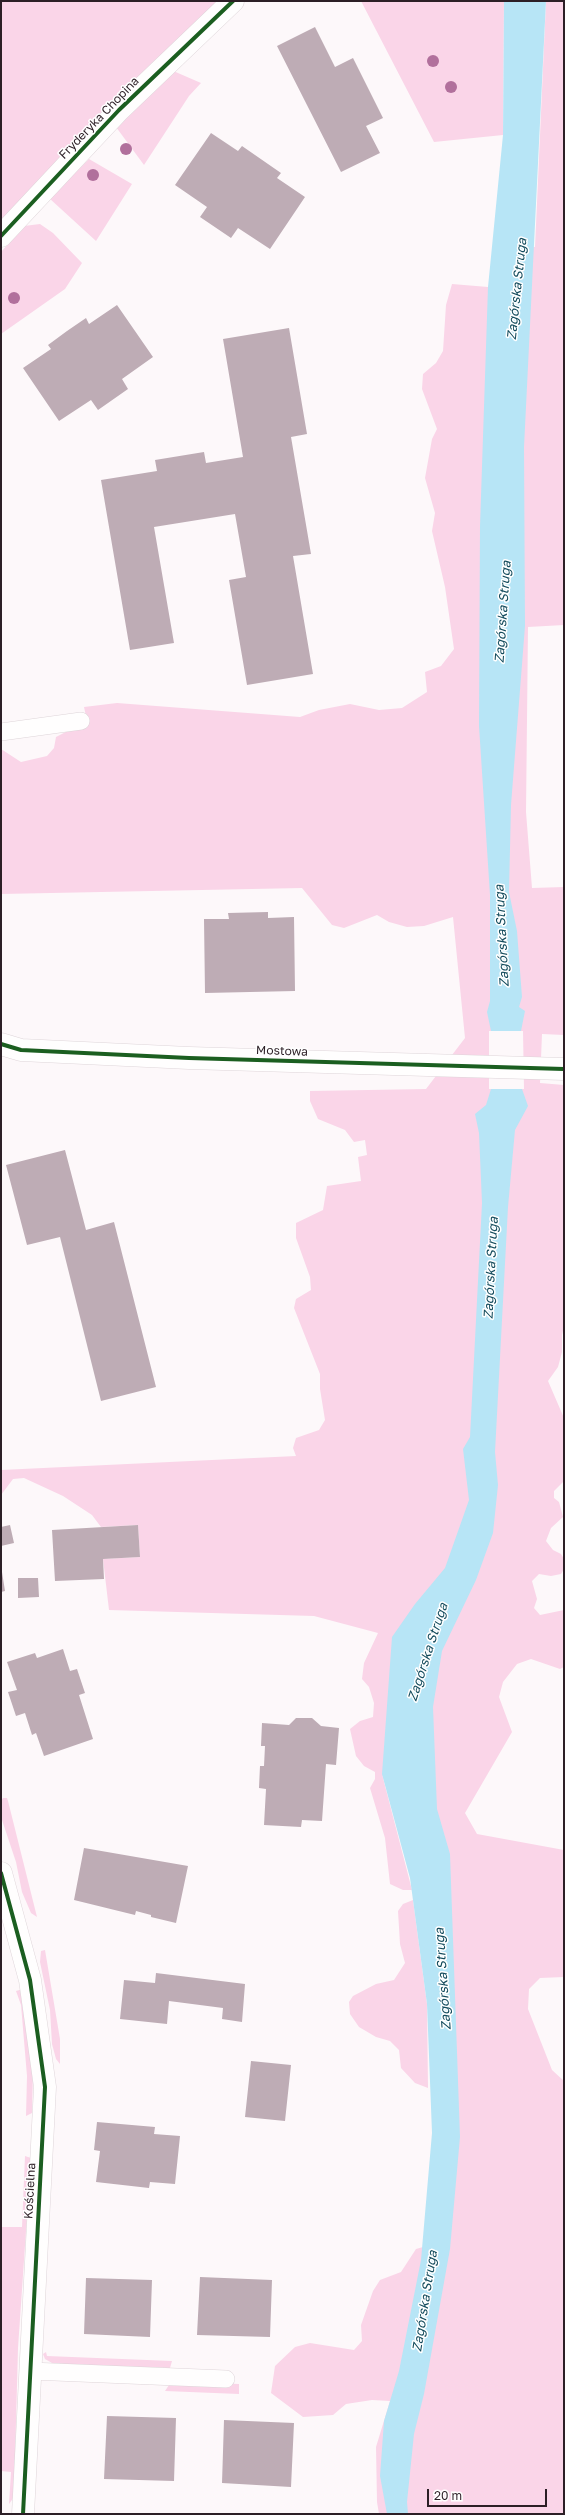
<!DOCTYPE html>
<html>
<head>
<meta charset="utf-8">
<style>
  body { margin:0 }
  #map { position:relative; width:565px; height:2515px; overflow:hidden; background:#fdf8fa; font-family:"Golos Text",sans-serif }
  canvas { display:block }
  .frame { position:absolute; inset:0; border:2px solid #2c1f26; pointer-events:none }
  .scale { position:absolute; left:427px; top:2489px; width:120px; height:18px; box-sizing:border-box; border:2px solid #2c1f26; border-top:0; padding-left:5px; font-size:12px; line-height:14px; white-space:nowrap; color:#2c1f26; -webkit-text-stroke:3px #fff; paint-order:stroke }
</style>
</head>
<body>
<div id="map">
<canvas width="565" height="2515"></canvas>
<div class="frame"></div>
<div class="scale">20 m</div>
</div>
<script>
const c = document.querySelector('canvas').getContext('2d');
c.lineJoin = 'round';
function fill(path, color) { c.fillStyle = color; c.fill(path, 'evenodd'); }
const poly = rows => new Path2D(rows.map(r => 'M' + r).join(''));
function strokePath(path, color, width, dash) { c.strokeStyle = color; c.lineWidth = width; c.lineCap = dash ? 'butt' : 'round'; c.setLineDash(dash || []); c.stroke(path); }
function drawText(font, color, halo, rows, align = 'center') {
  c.font = font + ' "Golos Text",sans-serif'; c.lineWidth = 3; c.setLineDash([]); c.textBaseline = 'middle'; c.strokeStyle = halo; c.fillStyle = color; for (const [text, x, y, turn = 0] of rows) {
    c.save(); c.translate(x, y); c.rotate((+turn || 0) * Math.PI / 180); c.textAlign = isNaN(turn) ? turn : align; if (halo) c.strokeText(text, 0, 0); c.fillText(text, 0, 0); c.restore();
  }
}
const green = poly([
  [1,1,218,1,146,69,1,221],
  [361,1,504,1,503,135,434,142],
  [546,1,564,1,564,625,528,627,526,812,532,888,564,887,564,1035,542,1034,540,1083,564,1085,564,1326,562,1335,562,1352,558,1367,548,1381,564,1418,564,1481,554,1491,554,1498,559,1502,563,1517,551,1528,546,1541,553,1550,561,1554,564,1559,564,1569,561,1574,551,1576,539,1574,532,1581,537,1599,534,1608,540,1615,564,1610,564,1667,560,1669,531,1659,517,1664,503,1682,499,1697,512,1732,465,1813,477,1834,564,1850,564,1977,540,1978,529,1989,528,2009,552,2070,564,2081,564,2514,379,2514,377,2502,376,2447,390,2401,372,2400,346,2404,333,2415,303,2417,271,2393,275,2366,295,2347,310,2343,354,2350,362,2341,361,2325,373,2291,380,2280,401,2272,416,2249,423,2247,435,2122,427,1912,382,1774,412,1890,403,1890,390,1884,385,1838,370,1788,375,1779,375,1772,364,1766,356,1756,350,1729,360,1721,373,1717,374,1703,369,1687,362,1679,364,1663,378,1633,314,1616,109,1610,103,1559,140,1557,138,1525,101,1527,92,1515,63,1496,24,1478,13,1479,1,1495,1,1470,296,1456,293,1448,296,1438,319,1430,325,1420,320,1389,320,1374,294,1308,296,1299,311,1290,310,1277,296,1238,296,1223,323,1210,327,1186,361,1181,358,1157,367,1155,365,1140,354,1142,345,1130,318,1119,310,1101,310,1091,426,1089,465,1038,453,917,424,926,407,927,389,922,377,915,344,928,332,925,302,888,1,894,1,749,21,762,47,756,54,748,56,737,87,721,84,707,117,703,300,717,319,710,350,704,379,710,402,708,427,692,425,672,441,666,454,649,445,587,432,531,435,513,425,478,432,439,437,429,422,389,423,374,436,363,443,351,446,305,452,284,488,287,511,245,535,247],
  [171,70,201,83,189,96,144,165,116,127],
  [89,159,132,184,96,241,49,198],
  [40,224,53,233,82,263,65,289,1,334,1,252,24,226],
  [3,1798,7,1798,8,1801,37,1917,31,1913,22,1892,16,1862,1,1817,1,1801],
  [413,1900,427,2004,428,2088,415,2083,401,2068,399,2050,390,2041,376,2037,359,2027,350,2014,349,2002,353,1996,376,1984,394,1980,405,1963,400,1944,398,1911,403,1904],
  [45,1950,60,2039,60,2064,56,2059,52,2044,50,2010,40,1962,41,1951],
  [23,1989,33,2072,32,2113,26,2116,27,2076,21,2005,16,1991],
  [25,2156,31,2158,18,2348,14,2497,9,2504,11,2472,1,2471,1,2227,22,2227],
  [46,2352,47,2356,172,2361,170,2368,82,2366,52,2363,45,2359,43,2354],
  [187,2382,239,2384,239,2394,165,2391,169,2385]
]);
const water = poly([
  [504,1,546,1,524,447,525,626,511,805,509,892,517,931,522,997,519,1007,525,1011,521,1031,522,1089,528,1106,515,1130,508,1207,495,1452,498,1485,493,1533,476,1580,442,1651,433,1707,437,1809,450,1854,460,2137,450,2249,424,2394,414,2434,407,2502,408,2514,387,2514,380,2476,384,2421,399,2371,421,2260,432,2133,427,2004,410,1878,382,1774,392,1637,415,1604,445,1568,469,1500,463,1449,470,1437,482,1203,479,1133,475,1114,486,1105,491,1089,491,1031,487,1012,490,1001,490,895,479,726,480,526,488,287,503,135]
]);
const pier = poly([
  [489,1031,523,1031,524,1089,489,1089]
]);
const building = poly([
  [315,27,335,67,353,58,383,118,366,126,380,153,341,172,277,46],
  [211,133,238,151,242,146,281,173,277,178,305,197,270,249,238,228,231,238,200,217,207,207,175,185],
  [117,305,153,357,122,379,128,389,98,410,91,400,59,421,23,368,51,349,48,345,67,331,86,318,89,324],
  [289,328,307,434,291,437,311,554,293,556,313,674,247,685,229,580,246,577,235,514,154,527,174,643,130,650,101,480,157,471,155,460,204,452,206,463,243,457,223,339],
  [268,912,268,918,294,917,295,991,205,993,204,919,229,919,228,913],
  [65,1150,86,1230,114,1222,156,1387,101,1401,60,1237,27,1245,6,1165],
  [10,1525,14,1543,1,1546,1,1527],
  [138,1525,140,1557,103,1559,104,1579,55,1581,52,1530],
  [2,1572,5,1591,1,1592,1,1573],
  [18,1578,38,1578,39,1597,18,1598],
  [63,1649,70,1671,77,1669,85,1693,79,1695,93,1739,44,1756,36,1733,32,1735,25,1713,16,1716,8,1692,17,1690,7,1662,35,1653,37,1658],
  [296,1718,312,1718,321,1726,339,1728,336,1765,326,1764,322,1821,302,1820,301,1827,264,1825,266,1789,259,1788,260,1766,264,1766,265,1746,261,1746,262,1723,289,1725],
  [84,1848,188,1866,176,1923,151,1917,151,1915,136,1911,135,1915,74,1900],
  [156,1973,245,1984,242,2022,222,2019,223,2008,169,2001,167,2024,120,2019,124,1980,155,1983],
  [251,2061,291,2065,285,2121,245,2117],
  [97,2122,155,2127,154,2134,180,2136,175,2184,150,2182,149,2188,96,2182,100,2151,94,2150],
  [200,2277,272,2280,270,2337,197,2335],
  [86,2278,152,2280,150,2337,84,2334],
  [107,2416,176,2418,174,2481,104,2479],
  [224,2420,294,2423,291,2487,222,2483]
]);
const service = poly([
  [1,732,81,721],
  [30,2371,226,2379]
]);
const minor = poly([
  [1,236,119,110,233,1],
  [1,1873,30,1980,45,2087,23,2514]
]);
const tertiary = poly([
  [1,1044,21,1050,189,1058,564,1069]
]);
const cycleway = poly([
  [1,236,119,110,233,1],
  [1,1044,21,1050,189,1058,564,1069],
  [1,1873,30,1980,45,2087,23,2514]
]);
const trees = [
  [433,61],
  [451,87],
  [126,149],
  [93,175],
  [14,298]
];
const streetNames = [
  ["Fryderyka Chopina",99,118,-46],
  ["Mostowa",282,1051,2],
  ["Kościelna",30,2191,-87]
];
const waterNames = [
  ["Zagórska Struga",517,289,-84],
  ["Zagórska Struga",503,612,-86],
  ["Zagórska Struga",502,936,-93],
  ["Zagórska Struga",491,1268,-87],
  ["Zagórska Struga",428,1652,-72],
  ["Zagórska Struga",443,1979,-94],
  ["Zagórska Struga",425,2301,-81]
];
fill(green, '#fad5e8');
fill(water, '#b7e5f6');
fill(pier, '#fdf8fa');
fill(building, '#beacb5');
strokePath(service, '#ded5d9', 18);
strokePath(minor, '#ded5d9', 23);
strokePath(tertiary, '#ded5d9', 23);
strokePath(service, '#fffefe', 17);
strokePath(minor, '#fffefe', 22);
strokePath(tertiary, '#fffefe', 22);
strokePath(cycleway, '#1b5e20', 4);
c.fillStyle = '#b1709c';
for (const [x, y] of trees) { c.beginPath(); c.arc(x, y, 6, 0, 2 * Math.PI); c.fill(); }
drawText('12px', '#2c1f26', '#fff', streetNames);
drawText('italic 13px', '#144c5d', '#fff', waterNames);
</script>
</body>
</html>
